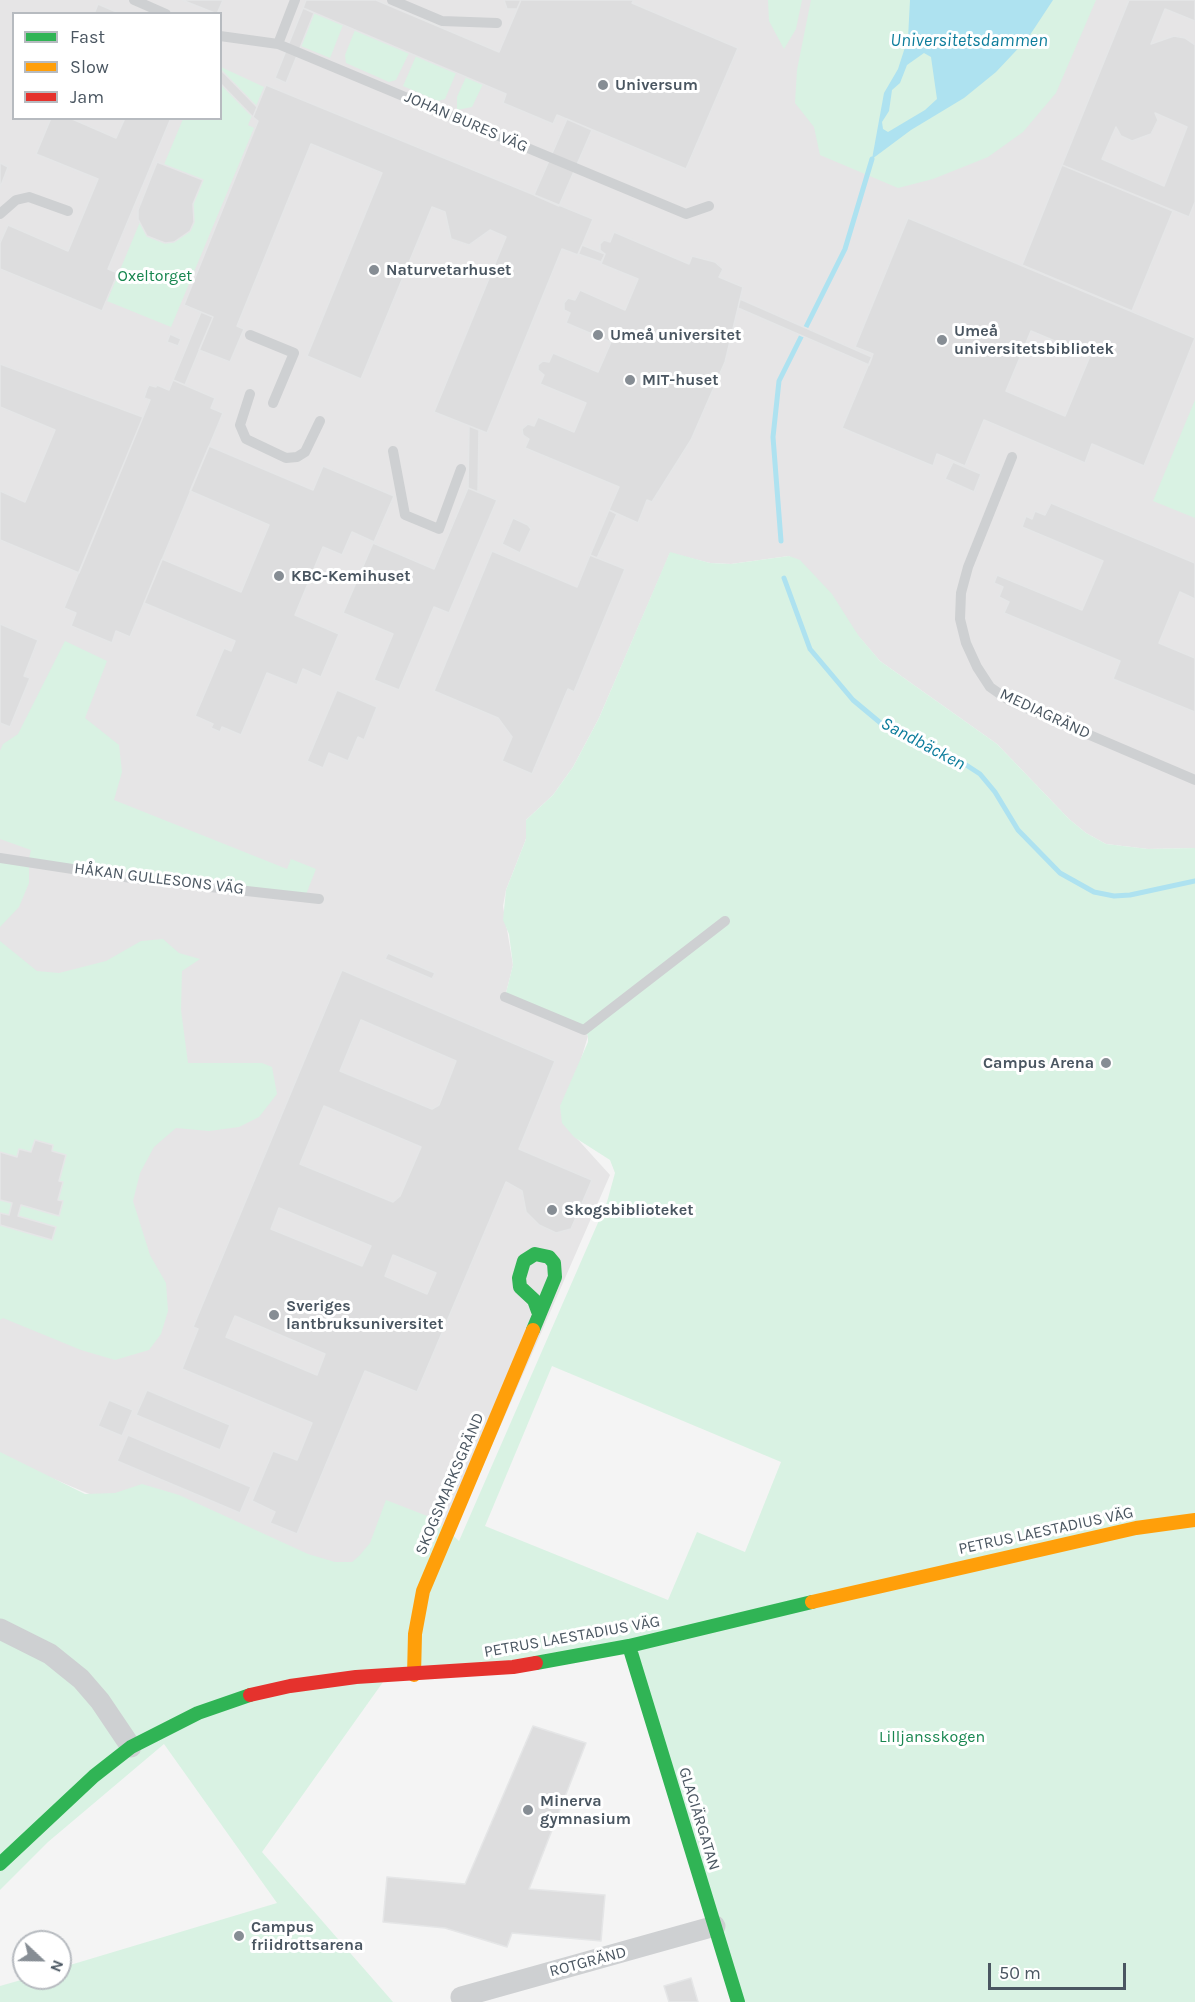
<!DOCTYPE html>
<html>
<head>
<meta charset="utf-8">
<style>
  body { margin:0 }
  #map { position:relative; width:1195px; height:2002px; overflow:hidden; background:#f4f4f4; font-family:Karla,sans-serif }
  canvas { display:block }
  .legend { position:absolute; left:12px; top:12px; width:210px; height:108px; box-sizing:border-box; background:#fff; border:2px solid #b7bbc0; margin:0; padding:8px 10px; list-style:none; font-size:18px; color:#4a5661 }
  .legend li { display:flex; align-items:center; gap:12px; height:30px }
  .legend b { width:30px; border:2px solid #b7bbc0 }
  .north { position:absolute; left:12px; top:1930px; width:60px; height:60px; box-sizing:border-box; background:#fff; border:2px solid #b7bbc0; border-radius:50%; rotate:112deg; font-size:16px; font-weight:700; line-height:24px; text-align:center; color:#4a5661 }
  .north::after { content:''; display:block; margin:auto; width:21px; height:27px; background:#868d94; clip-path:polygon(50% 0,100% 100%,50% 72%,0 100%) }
  .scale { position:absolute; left:988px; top:1963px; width:138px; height:27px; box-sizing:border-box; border:3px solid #4a5661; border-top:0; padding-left:8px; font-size:18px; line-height:21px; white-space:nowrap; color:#4a5661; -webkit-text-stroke:4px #fff; paint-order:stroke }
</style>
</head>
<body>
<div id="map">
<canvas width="1195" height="2002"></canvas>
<ul class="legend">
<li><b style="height:8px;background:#30b455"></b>Fast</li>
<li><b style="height:8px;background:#ff9f0a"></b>Slow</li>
<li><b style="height:8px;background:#e5322d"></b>Jam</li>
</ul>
<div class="north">N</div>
<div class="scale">50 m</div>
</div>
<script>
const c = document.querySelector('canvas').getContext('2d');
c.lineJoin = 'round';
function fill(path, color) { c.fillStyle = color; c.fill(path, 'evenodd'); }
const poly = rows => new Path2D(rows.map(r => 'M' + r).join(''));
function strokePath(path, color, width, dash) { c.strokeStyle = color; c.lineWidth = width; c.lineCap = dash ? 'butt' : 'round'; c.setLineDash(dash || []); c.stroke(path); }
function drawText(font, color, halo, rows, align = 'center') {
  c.font = font + ' Karla,sans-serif'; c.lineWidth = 6; c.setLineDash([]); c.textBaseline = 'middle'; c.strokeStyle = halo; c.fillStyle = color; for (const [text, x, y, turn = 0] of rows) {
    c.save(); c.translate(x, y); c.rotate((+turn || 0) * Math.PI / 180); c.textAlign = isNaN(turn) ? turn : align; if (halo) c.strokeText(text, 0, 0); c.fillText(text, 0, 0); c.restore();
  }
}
const education = poly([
  [0,0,1195,0,1195,848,1148,849,1106,844,1086,833,1069,819,997,744,880,661,789,556,731,564,710,563,670,553,599,718,573,767,553,795,526,820,526,839,506,890,503,906,513,965,505,997,584,1030,588,1036,562,1122,610,1175,418,1615,380,1618,0,1456],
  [14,14,220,14,220,118,14,118]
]);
const green = poly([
  [768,0,802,0,796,29,784,49,769,21],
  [811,0,1096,0,1056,93,1023,132,988,157,933,179,898,188,820,155,814,127,795,103,797,70],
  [314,13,343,25,330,58,301,46],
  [355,30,409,53,396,80,389,82,346,63,345,55],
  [416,56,456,73,445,99,438,101,403,86],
  [221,67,264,87,248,125,254,128,171,327,107,301,183,119,220,118],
  [466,77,483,84,472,107,457,110,457,97],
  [1195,400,1195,518,1153,501],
  [670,552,710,563,731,564,789,556,800,560,832,594,858,635,880,661,997,744,1069,819,1086,833,1106,844,1148,849,1195,848,1195,2002,738,2002,629,1646,388,1675,262,1852,393,2002,0,2002,0,1986,28,1978,60,1978,60,1968,277,1903,164,1744,48,1842,0,1890,0,1452,85,1494,115,1493,142,1484,179,1495,308,1554,335,1562,352,1562,359,1556,370,1543,386,1500,435,1519,459,1541,607,1202,615,1173,610,1160,574,1137,562,1123,560,1106,588,1042,588,1036,584,1030,505,997,513,965,509,934,503,920,506,890,526,839,526,820,553,795,573,767,599,718],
  [552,1366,781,1462,745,1552,697,1532,668,1600,485,1526],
  [65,641,107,661,85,718,119,745,122,772,114,800,287,869,291,859,316,869,305,897,29,864,29,883,19,907,0,927,0,858,28,863,31,850,0,839,0,751,3,744,18,734],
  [163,939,179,953,200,959,182,971,181,1010,188,1063,262,1063,272,1067,277,1094,259,1117,239,1127,209,1131,176,1128,154,1147,140,1173,133,1201,150,1255,166,1283,168,1311,161,1334,149,1350,115,1360,81,1350,3,1318,0,1320,0,941,37,971,59,973,106,961,141,941]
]);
const water = poly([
  [910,0,1053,0,1028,38,996,72,964,98,911,130,872,159,884,93,898,69,908,38],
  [924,53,931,57,937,99,925,110,888,132,883,129,882,122,889,111,892,90,900,83,907,65]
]);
const stream = poly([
  [781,541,773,437,779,381,845,249,872,159],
  [784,578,810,649,853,700,889,730,957,759,980,774,995,792,1018,830,1060,873,1094,892,1114,896,1130,895,1195,881]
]);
const building = poly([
  [182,0,223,0,217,14,182,0],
  [306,0,376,0,499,52,521,0,634,0,632,3,738,48,686,169,557,115,553,124,503,103,506,94,303,8,306,0],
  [504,0,521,0,517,9,507,9,504,0],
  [1129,0,1195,0,1195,21,1165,9,1151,44,1174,36,1185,38,1195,45,1195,202,1189,217,1062,165,1129,0],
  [1155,113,1187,127,1164,186,1102,159,1116,127,1121,136,1132,141,1151,134,1158,120,1155,113],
  [98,4,121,14,94,14,98,4],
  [303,8,314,13,286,83,275,78,303,8],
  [220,69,257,107,253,117,220,83,220,69],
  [266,85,593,219,578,255,562,249,487,433,434,412,506,237,490,230,469,245,451,239,445,212,432,207,361,379,307,356,382,173,311,144,237,326,244,329,230,362,199,350,213,317,184,305,258,121,253,117,266,85],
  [51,118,70,118,116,138,125,118,171,118,108,269,118,273,102,311,0,269,0,243,8,225,68,251,98,179,36,154,51,118],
  [567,119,592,130,559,206,534,195,567,119],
  [157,162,203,180,193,204,194,222,190,231,174,242,165,243,147,236,138,219,138,210,157,162],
  [0,163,8,167,0,188,0,163],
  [1062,165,1173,211,1132,311,1022,265,1062,165],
  [908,218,1195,338,1144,466,1092,444,1085,463,984,420,965,466,937,454,933,466,842,428,873,354,855,347,908,218],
  [1031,331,1090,356,1065,416,1006,391,1031,331],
  [614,232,689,264,692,256,715,262,723,269,719,277,743,287,725,362,691,440,652,502,647,500,638,523,609,510,619,487,525,448,529,439,523,435,522,429,528,424,534,426,538,417,574,432,586,403,540,384,544,375,538,370,538,365,543,361,549,362,553,353,598,372,611,342,566,323,570,313,564,310,564,303,568,298,575,300,580,290,625,310,638,279,601,264,605,254,600,250,600,244,604,240,610,242,614,232],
  [582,245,605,254,601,262,578,254,582,245],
  [740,299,872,357,869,365,738,308,740,299],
  [201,312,213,317,185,385,173,380,201,312],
  [170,334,181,339,178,346,167,342,170,334],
  [0,364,143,417,79,573,0,540,0,491,25,502,55,430,0,407,0,364],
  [173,380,215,398,211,408,223,413,130,637,116,631,112,643,71,626,76,613,64,608,150,400,144,398,147,389,149,385,156,387,157,385,169,390,173,380],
  [469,426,479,430,478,492,468,488,469,426],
  [209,446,313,490,323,466,394,496,374,542,352,532,342,555,323,547,295,615,339,634,321,677,303,669,297,685,267,673,241,735,222,727,220,732,211,728,213,724,195,716,224,648,231,651,235,641,144,603,162,559,241,592,269,525,190,491,209,446],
  [953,462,981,474,974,492,945,479,953,462],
  [468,488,497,500,449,613,434,607,399,690,374,680,393,634,343,613,373,543,434,569,468,488],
  [1051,503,1195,563,1195,599,1180,592,1159,643,1195,658,1195,712,1113,679,1120,661,1004,613,1009,602,999,597,1003,587,994,583,997,575,1082,610,1103,561,1022,527,1026,516,1032,519,1035,511,1045,515,1051,503],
  [609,510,617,514,597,558,590,555,609,510],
  [513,518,528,525,531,529,520,553,502,544,513,518],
  [492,551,577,587,590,555,625,569,574,692,568,689,532,774,502,761,512,737,498,718,434,691,492,551],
  [0,624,38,640,24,676,30,678,10,727,0,723,0,624],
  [337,690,377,707,364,740,358,737,348,761,329,753,323,768,307,761,337,690],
  [388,953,435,973,432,979,385,959,388,953],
  [342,970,555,1061,519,1149,592,1180,571,1229,556,1233,539,1225,526,1212,522,1191,506,1182,417,1392,365,1371,297,1534,270,1523,275,1512,252,1501,273,1451,297,1460,312,1423,182,1369,198,1329,193,1327,342,970],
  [361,1020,456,1061,439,1105,432,1109,340,1071,361,1020],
  [324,1106,421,1147,400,1196,393,1202,300,1164,324,1106],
  [279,1208,371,1246,362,1266,271,1229,279,1208],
  [393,1255,436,1273,427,1294,385,1276,393,1255],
  [235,1316,325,1354,317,1375,226,1337,235,1316],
  [35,1140,53,1145,52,1151,66,1155,59,1181,63,1182,58,1200,63,1201,59,1216,21,1205,18,1216,56,1227,52,1240,0,1225,0,1213,9,1215,12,1203,0,1200,0,1152,17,1157,19,1149,31,1152,35,1140],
  [147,1390,230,1425,220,1450,136,1415,147,1390],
  [109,1400,133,1410,122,1436,98,1426,109,1400],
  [128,1435,251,1487,240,1513,117,1461,128,1435],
  [533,1726,586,1743,529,1889,605,1895,601,1941,512,1933,507,1947,445,1928,383,1922,387,1877,465,1884,533,1726],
  [691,1978,698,2002,669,2002,664,1986,691,1978]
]);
const lane = poly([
  [134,0,166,14],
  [392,0,442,21,497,23],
  [220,36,278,44,686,214,709,206],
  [278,44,295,0],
  [0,214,16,200,29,197,68,211],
  [250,335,294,353,273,403],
  [250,394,240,425,246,439,286,458,297,457,305,452,320,421],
  [393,451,405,515,439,529,461,469],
  [1012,457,968,567,961,593,960,619,966,643,977,667,990,687,1010,701,1195,780],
  [0,858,138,879,319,899],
  [505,997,584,1030,725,921]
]);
const street = poly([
  [0,1629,50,1654,81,1679,100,1701,131,1747],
  [461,1997,715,1926]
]);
const fast = poly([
  [533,1330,555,1277,554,1263,549,1257,535,1254,524,1261,519,1278,520,1287,534,1300,538,1311],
  [629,1646,738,2002],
  [536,1663,629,1646,812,1602],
  [0,1864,94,1776,131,1747,198,1713,250,1695]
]);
const slow = poly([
  [812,1602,1136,1528,1195,1520],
  [414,1675,415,1634,423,1591,533,1330]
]);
const jam = poly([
  [250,1695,290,1686,356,1677,513,1667,536,1663]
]);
const markers = [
  [603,85,6,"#868d94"],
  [374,270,6,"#868d94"],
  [598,335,6,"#868d94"],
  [942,340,6,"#868d94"],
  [630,380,6,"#868d94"],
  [279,576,6,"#868d94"],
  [1106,1063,6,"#868d94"],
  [552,1210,6,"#868d94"],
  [274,1315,6,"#868d94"],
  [528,1810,6,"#868d94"],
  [239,1936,6,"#868d94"]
];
const poiNames = [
  ["Universum",615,85],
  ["Naturvetarhuset",386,270],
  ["Umeå",954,331],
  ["universitetsbibliotek",954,349],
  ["Umeå universitet",610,335],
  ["MIT-huset",642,380],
  ["KBC-Kemihuset",291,576],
  ["Campus Arena",1094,1063,"right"],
  ["Skogsbiblioteket",564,1210],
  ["Sveriges",286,1306],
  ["lantbruksuniversitet",286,1324],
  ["Minerva",540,1801],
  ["gymnasium",540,1819],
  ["Campus",251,1927],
  ["friidrottsarena",251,1945]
];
const streetNames = [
  ["JOHAN BURES VÄG",466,122,23],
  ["MEDIAGRÄND",1045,714,25],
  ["HÅKAN GULLESONS VÄG",159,879,7],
  ["SKOGSMARKSGRÄND",450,1484,-67],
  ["PETRUS LAESTADIUS VÄG",1046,1531,-12],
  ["PETRUS LAESTADIUS VÄG",572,1637,-10],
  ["GLACIÄRGATAN",699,1819,73],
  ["ROTGRÄND",588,1962,-15]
];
const parkNames = [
  ["Oxeltorget",155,276],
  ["Lilljansskogen",932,1737]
];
const waterNames = [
  ["Universitetsdammen",969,41],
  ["Sandbäcken",923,744,28]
];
fill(education, '#e6e5e6');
fill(green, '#d9f2e3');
fill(water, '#aee2f0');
strokePath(stream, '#aee2f0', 5);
fill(building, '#ddddde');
strokePath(building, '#e5e6e7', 1.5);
strokePath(lane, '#ced0d2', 10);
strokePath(street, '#ced0d2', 21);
strokePath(fast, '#30b455', 14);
strokePath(slow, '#ff9f0a', 14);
strokePath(jam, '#e5322d', 14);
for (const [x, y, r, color] of markers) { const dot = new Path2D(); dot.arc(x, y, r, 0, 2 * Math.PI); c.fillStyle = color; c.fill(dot); strokePath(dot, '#fff', 2); }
drawText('bold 16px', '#4a5661', '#fff', poiNames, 'left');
drawText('16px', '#4a5661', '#fff', streetNames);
drawText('16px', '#17864f', '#fff', parkNames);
drawText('italic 18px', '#0c7c9b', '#fff', waterNames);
</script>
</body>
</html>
